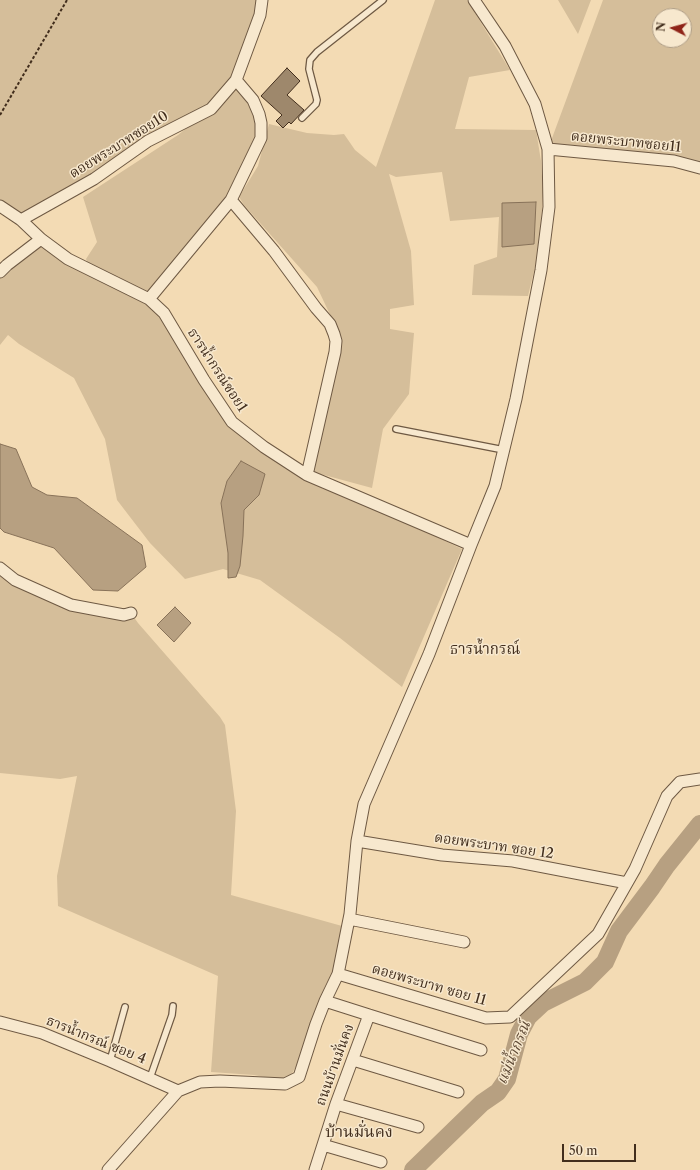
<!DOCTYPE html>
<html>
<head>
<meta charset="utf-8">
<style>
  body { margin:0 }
  #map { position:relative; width:700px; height:1170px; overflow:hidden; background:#f3dbb4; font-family:"Libre Caslon Text",serif }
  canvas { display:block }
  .north { position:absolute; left:652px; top:8px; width:40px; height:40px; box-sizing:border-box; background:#f7e8ce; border:1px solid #af9e87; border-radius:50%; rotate:276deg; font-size:11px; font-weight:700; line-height:16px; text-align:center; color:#422e1d }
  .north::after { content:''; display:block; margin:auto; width:14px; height:18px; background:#8f2418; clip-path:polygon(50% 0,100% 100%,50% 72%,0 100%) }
  .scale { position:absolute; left:562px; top:1144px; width:74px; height:18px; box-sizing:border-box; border:2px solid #422e1d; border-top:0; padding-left:5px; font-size:12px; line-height:14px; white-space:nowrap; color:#422e1d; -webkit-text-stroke:3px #f7e8ce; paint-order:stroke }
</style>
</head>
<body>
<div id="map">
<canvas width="700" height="1170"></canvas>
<div class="north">N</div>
<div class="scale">50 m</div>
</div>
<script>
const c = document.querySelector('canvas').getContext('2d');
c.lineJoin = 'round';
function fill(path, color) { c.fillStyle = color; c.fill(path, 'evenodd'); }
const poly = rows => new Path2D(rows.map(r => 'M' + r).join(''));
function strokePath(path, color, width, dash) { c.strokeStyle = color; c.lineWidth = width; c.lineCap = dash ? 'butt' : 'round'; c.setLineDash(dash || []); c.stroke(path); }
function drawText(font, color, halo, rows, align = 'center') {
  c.font = font + ' "Libre Caslon Text","Noto Serif Thai",serif'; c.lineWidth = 3; c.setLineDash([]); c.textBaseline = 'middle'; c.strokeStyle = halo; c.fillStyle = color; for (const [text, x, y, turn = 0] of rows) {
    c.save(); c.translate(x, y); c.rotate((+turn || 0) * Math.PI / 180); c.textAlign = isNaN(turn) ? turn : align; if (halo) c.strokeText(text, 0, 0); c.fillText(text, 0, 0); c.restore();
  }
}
const green = poly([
  [0,0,262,0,236,79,253,100,262,131,231,200,149,299,232,422,307,475,462,549,402,687,340,638,260,580,223,569,185,579,150,543,117,500,105,439,74,378,19,344,8,335,0,345,0,272,41,239,90,269,86,259,97,242,83,197,178,135,209,110,21,220,0,201],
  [435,0,467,0,510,70,469,77,455,129,536,130,541,161,543,193,540,246,528,296,472,295,474,265,497,257,499,217,450,221,442,172,396,177,389,174,411,251,414,305,390,309,390,329,414,333,409,394,383,429,372,488,313,472,342,340,317,287,244,205,239,197,258,166,269,124,307,133,334,135,344,134,355,150,376,167],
  [558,0,591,0,578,34],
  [603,0,700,0,700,168,548,149],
  [660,16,684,16,684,40,660,40],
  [0,568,15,580,124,615,131,613,138,623,220,717,225,725,236,811,231,895,342,926,333,971,325,986,298,1063,291,1075,279,1080,254,1075,211,1072,218,976,58,906,57,876,77,776,60,779,0,773]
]);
const water = poly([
  [536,202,534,244,502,247,502,203,536,202],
  [0,444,16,449,32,487,47,495,77,498,142,545,146,567,118,591,93,590,54,548,4,532,0,528,0,444],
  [241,461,265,474,259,495,244,510,243,536,240,566,236,577,228,578,228,553,221,503,227,481,241,461],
  [175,607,191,623,174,642,157,625,175,607]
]);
const river = poly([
  [413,1170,482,1103,498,1092,507,1079,519,1034,528,1017,543,1003,585,982,605,962,619,931,652,887,667,865,700,824]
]);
const building = poly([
  [287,68,300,81,287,95,304,110,291,124,289,122,283,128,276,121,282,115,261,96,287,68]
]);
const path = poly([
  [0,115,67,0]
]);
const lane = poly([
  [302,118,316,104,317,100,309,69,310,60,317,52,383,0],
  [396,429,504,450],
  [110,1061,125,1007],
  [150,1078,172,1015,173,1006]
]);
const street = poly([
  [548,149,674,161,700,168],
  [231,200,274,251,316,308,330,324,334,334,336,341,335,352,307,475],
  [0,206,21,220,41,239,68,259,149,299,164,313,204,380,232,422,264,447,307,475,471,545],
  [21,220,94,179,148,141,211,109,236,80,260,15,262,0],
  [0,272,7,265,41,239],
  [149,299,231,200,261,138,261,123,259,114,253,100,236,80],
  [0,568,15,580,71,605,124,615,131,613],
  [357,841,442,855,513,861,627,883],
  [349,919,464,942],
  [338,974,486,1018,510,1017,598,934,635,869,667,796,680,782,700,779],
  [369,1015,481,1050],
  [0,1022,42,1033,110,1061,178,1091],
  [353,1060,458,1092],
  [336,1104,418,1127],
  [323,1145,381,1162],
  [108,1170,178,1091,200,1082,220,1081,285,1084,299,1077,316,1024,325,1001,338,974,350,914,357,841,364,804,429,654,471,545,495,486,516,399,541,270,549,207,548,149,535,104,505,46,474,0],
  [315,1170,336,1104,369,1015,325,1001]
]);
const streetNames = [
  ["ดอยพระบาทซอย11",626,142,6],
  ["ดอยพระบาทซอย10",119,145,-32],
  ["ธารน้ำกรณ์ซอย1",217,370,57],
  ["ดอยพระบาท ซอย 12",494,846,8],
  ["ดอยพระบาท ซอย 11",429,985,16],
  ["ธารน้ำกรณ์ ซอย 4",96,1040,22],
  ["ถนนบ้านมั่นคง",335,1065,-70]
];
const neighbourhoodNames = [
  ["ธารน้ำกรณ์",485,650]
];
const waterNames = [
  ["แม่น้ำกรณ์",514,1053,-68]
];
const quarterNames = [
  ["บ้านมั่นคง",359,1132]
];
fill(green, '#d5be9a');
fill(water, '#b7a081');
strokePath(water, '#887259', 1);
strokePath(river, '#b7a081', 18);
fill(building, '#9e886c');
strokePath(building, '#422e1d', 1);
strokePath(lane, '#6e5943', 8);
strokePath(street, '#6e5943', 13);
strokePath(path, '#422e1d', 2, [3, 2]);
strokePath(lane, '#f7e8ce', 5.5);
strokePath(street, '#f7e8ce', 11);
drawText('14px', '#422e1d', '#f7e8ce', streetNames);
drawText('15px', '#422e1d', '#f7e8ce', neighbourhoodNames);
drawText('italic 15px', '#5f4a36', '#f7e8ce', waterNames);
drawText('16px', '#422e1d', '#f7e8ce', quarterNames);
</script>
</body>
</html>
